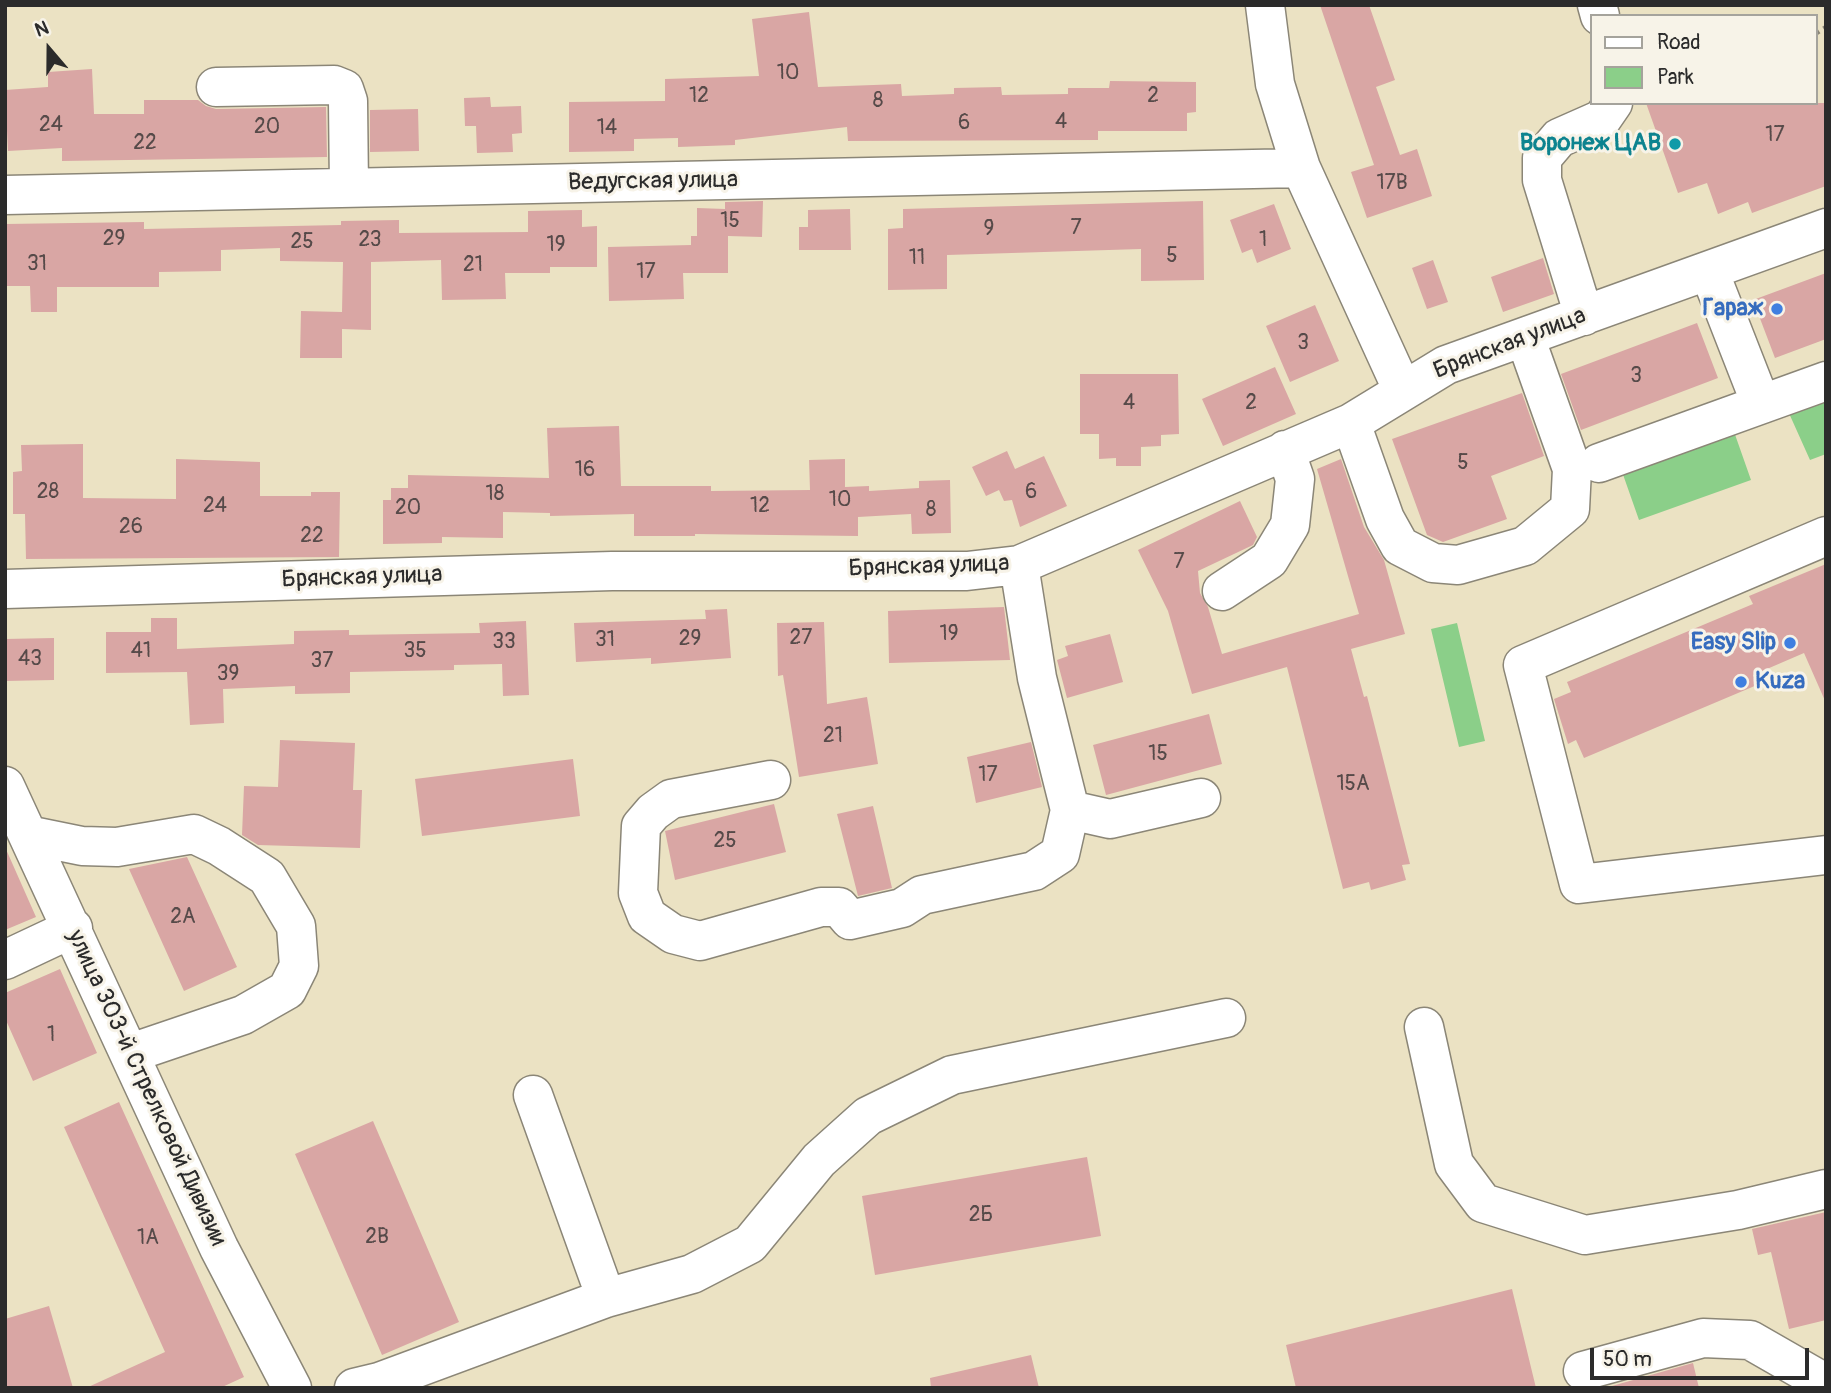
<!DOCTYPE html>
<html>
<head>
<meta charset="utf-8">
<style>
  body { margin:0 }
  #map { position:relative; width:1831px; height:1393px; overflow:hidden; background:#ebe2c3; font-family:Pangolin,sans-serif }
  canvas { display:block }
  .frame { position:absolute; inset:0; border:7px solid #2b2b2b; pointer-events:none }
  .legend { position:absolute; left:1590px; top:14px; width:228px; height:91px; box-sizing:border-box; background:#f7f3e8; border:2px solid #a5a39c; margin:0; padding:9px 12px; list-style:none; font-size:21px; color:#2b2b2b }
  .legend li { display:flex; align-items:center; gap:14px; height:35px }
  .legend b { width:35px; border:2px solid #a5a39c }
  .north { position:absolute; left:14px; top:14px; width:70px; height:70px; -webkit-text-stroke:5px #f7f3e8; paint-order:stroke; rotate:340deg; font-size:19px; font-weight:700; line-height:28px; text-align:center; color:#2b2b2b }
  .north::after { content:''; display:block; margin:auto; width:24px; height:32px; background:#2b2b2b; clip-path:polygon(50% 0,100% 100%,50% 72%,0 100%) }
  .scale { position:absolute; left:1590px; top:1348px; width:219px; height:32px; box-sizing:border-box; border:4px solid #2b2b2b; border-top:0; padding-left:9px; font-size:21px; line-height:24px; white-space:nowrap; color:#2b2b2b; -webkit-text-stroke:5px #f7f3e8; paint-order:stroke }
</style>
</head>
<body>
<div id="map">
<canvas width="1831" height="1393"></canvas>
<div class="frame"></div>
<ul class="legend">
<li><b style="height:9px;background:#fff"></b>Road</li>
<li><b style="height:19px;background:#8bcf89"></b>Park</li>
</ul>
<div class="north">N</div>
<div class="scale">50 m</div>
</div>
<script>
const c = document.querySelector('canvas').getContext('2d');
c.lineJoin = 'round';
function fill(path, color) { c.fillStyle = color; c.fill(path, 'evenodd'); }
const poly = rows => new Path2D(rows.map(r => 'M' + r).join(''));
function strokePath(path, color, width, dash) { c.strokeStyle = color; c.lineWidth = width; c.lineCap = dash ? 'butt' : 'round'; c.setLineDash(dash || []); c.stroke(path); }
function drawText(font, color, halo, rows, align = 'center') {
  c.font = font + ' Pangolin,sans-serif'; c.lineWidth = 6; c.setLineDash([]); c.textBaseline = 'middle'; c.strokeStyle = halo; c.fillStyle = color; for (const [text, x, y, turn = 0] of rows) {
    c.save(); c.translate(x, y); c.rotate((+turn || 0) * Math.PI / 180); c.textAlign = isNaN(turn) ? turn : align; if (halo) c.strokeText(text, 0, 0); c.fillText(text, 0, 0); c.restore();
  }
}
const green = poly([
  [1826,395,1826,454,1810,460,1788,411],
  [1732,426,1751,480,1639,520,1620,466],
  [1457,623,1485,741,1459,747,1431,629]
]);
const building = poly([
  [1320,5,1369,5,1395,80,1376,87,1400,155,1417,149,1432,196,1367,218,1351,172,1374,165],
  [809,12,818,87,901,84,902,96,954,94,954,88,1001,87,1002,95,1068,94,1068,88,1109,88,1110,81,1196,82,1196,112,1187,113,1187,131,1098,131,1098,140,848,141,847,127,735,140,735,145,678,147,678,138,634,139,634,151,569,152,569,102,665,101,665,79,759,76,752,19],
  [92,69,94,114,144,114,144,100,198,100,206,106,216,109,326,107,327,157,62,161,62,148,8,151,5,90,48,87,48,72],
  [490,97,491,107,521,106,522,133,512,134,513,152,477,153,476,126,465,126,464,98],
  [1646,103,1826,103,1826,186,1752,213,1748,202,1718,214,1707,183,1678,193],
  [418,109,419,151,370,152,370,110],
  [763,201,762,237,728,236,728,273,683,273,684,299,609,301,608,247,691,245,691,236,697,236,697,208,725,209,725,202],
  [1203,201,1204,280,1141,281,1141,249,947,255,947,289,888,290,888,229,903,228,903,209],
  [1274,204,1291,249,1257,263,1252,249,1242,253,1230,220],
  [850,209,851,250,799,250,799,227,808,227,808,210],
  [582,210,582,227,597,226,597,267,550,267,550,273,505,273,506,299,442,300,441,260,371,262,371,330,342,329,342,358,300,358,301,311,342,312,343,262,280,261,280,248,221,250,221,271,159,272,159,287,57,287,57,312,31,312,30,286,5,286,5,224,144,222,144,229,341,225,341,221,399,220,399,233,528,232,528,211],
  [1543,258,1554,294,1503,312,1491,277],
  [1433,260,1448,302,1427,309,1412,268],
  [1826,273,1826,339,1775,358,1753,300],
  [1315,305,1339,361,1290,382,1266,326],
  [1697,323,1718,378,1581,430,1561,374],
  [1275,367,1296,414,1223,446,1202,399],
  [1080,374,1178,374,1179,434,1161,435,1161,446,1141,447,1141,466,1116,466,1116,458,1099,459,1099,434,1080,434],
  [1522,393,1544,456,1491,476,1507,519,1443,542,1427,535,1392,439],
  [619,426,621,486,711,486,711,491,810,490,809,460,845,459,845,487,869,486,869,491,919,488,919,481,950,480,951,533,912,534,911,514,858,517,858,536,695,534,695,536,634,536,634,514,550,516,550,513,503,512,503,538,442,537,442,543,383,544,383,500,391,500,391,488,408,488,408,475,549,478,547,428],
  [83,444,83,498,176,499,176,459,260,462,260,496,311,496,311,492,340,492,339,557,26,559,25,514,13,514,13,472,22,471,21,445],
  [1007,451,1015,469,1044,456,1067,506,1020,527,1012,500,1004,501,999,490,986,496,972,467],
  [1341,459,1364,527,1384,560,1405,634,1351,649,1364,697,1367,696,1410,864,1402,865,1406,880,1371,890,1369,882,1343,889,1287,667,1192,694,1168,611,1138,550,1240,501,1257,537,1253,545,1198,571,1200,593,1208,607,1222,654,1359,614,1317,469],
  [1826,564,1826,703,1804,653,1753,675,1757,685,1584,758,1576,740,1568,744,1554,699,1571,692,1567,682,1753,604,1749,596],
  [1004,607,1010,660,889,663,888,611],
  [727,609,731,658,651,664,651,658,576,662,574,623,706,619,705,610],
  [151,618,177,618,177,649,294,644,294,631,349,630,349,635,480,633,479,623,526,621,529,695,503,696,502,664,454,665,454,670,350,672,350,693,295,694,295,686,223,689,224,723,190,725,187,672,106,673,106,632,151,632],
  [824,622,827,704,867,697,878,764,799,777,783,675,778,676,777,623],
  [1110,634,1123,682,1067,698,1057,660,1068,656,1065,646],
  [54,638,54,680,5,681,5,639],
  [1209,714,1222,764,1106,795,1093,745],
  [280,740,355,743,353,790,362,790,360,848,258,845,242,835,244,786,278,787],
  [1031,742,1042,787,976,803,967,757],
  [573,759,580,816,422,836,415,779],
  [774,804,786,852,675,880,665,831],
  [873,806,892,888,858,896,837,814],
  [5,847,36,917,5,930],
  [187,857,237,967,184,991,129,869],
  [60,969,97,1053,33,1081,5,1018,5,993],
  [119,1102,244,1377,220,1388,86,1388,165,1352,64,1127],
  [373,1121,459,1322,382,1355,295,1154],
  [1087,1157,1101,1236,875,1275,862,1196],
  [1826,1212,1826,1320,1789,1329,1771,1252,1758,1255,1752,1229],
  [1512,1289,1536,1388,1296,1388,1286,1345],
  [49,1306,73,1388,5,1388,5,1319],
  [1031,1355,1039,1388,931,1388,930,1378],
  [1693,1363,1699,1388,1612,1388,1612,1386]
]);
const path = poly([
  [1815,34,1826,27]
]);
const minor = poly([
  [1265,5,1275,84,1301,168,1402,389],
  [1597,5,1600,16],
  [216,87,334,85,344,89,348,101,349,188],
  [5,195,1301,168],
  [1709,271,1761,404],
  [1584,316,1542,180,1542,158,1559,138,1602,119,1613,103],
  [1351,423,1385,519,1400,546,1433,563,1458,565,1525,546,1570,509,1572,469,1525,337],
  [1599,463,1826,381],
  [1826,536,1523,665,1579,884,1826,855],
  [5,589,612,571,967,571,1019,565,1351,423,1446,365,1826,228],
  [1222,591,1269,560,1290,525,1295,479,1285,450],
  [771,780,671,799,653,812,641,826,638,893,647,916,673,934,700,941,821,907,839,907,850,920,902,908,922,895,1034,871,1060,854,1070,810,1037,678,1019,565],
  [5,786,219,1248,292,1388],
  [1070,810,1110,819,1201,798],
  [28,835,82,846,117,847,194,834,219,846,267,877,296,926,299,966,287,990,243,1015,131,1053],
  [5,960,73,928],
  [1424,1027,1454,1164,1483,1203,1585,1235,1738,1210,1826,1189],
  [533,1095,606,1298],
  [1583,1371,1703,1338,1750,1340,1818,1379,1825,1388],
  [354,1388,379,1382,606,1298,692,1274,750,1244,819,1160,868,1116,952,1075,1226,1018]
]);
const markers = [
  [1675,144,7,"#0f9aa8"],
  [1777,309,7,"#3f7fe0"],
  [1790,643,7,"#3f7fe0"],
  [1741,682,7,"#3f7fe0"]
];
const numberNames = [
  ["10",788,74],
  ["12",699,97],
  ["2",1153,97],
  ["8",878,102],
  ["4",1061,123],
  ["6",964,124],
  ["24",51,126],
  ["20",267,128],
  ["14",607,129],
  ["17",1775,136],
  ["22",145,144],
  ["17В",1392,184],
  ["15",730,222],
  ["7",1076,229],
  ["9",989,230],
  ["29",114,240],
  ["23",370,241],
  ["1",1263,241],
  ["25",302,243],
  ["19",556,246],
  ["5",1172,257],
  ["11",917,259],
  ["31",37,265],
  ["21",473,266],
  ["17",646,273],
  ["3",1303,344],
  ["3",1636,377],
  ["4",1129,404],
  ["2",1251,404],
  ["5",1463,464],
  ["16",585,471],
  ["28",48,493],
  ["6",1031,493],
  ["18",495,495],
  ["10",840,501],
  ["24",215,507],
  ["12",760,507],
  ["20",408,509],
  ["8",931,511],
  ["26",131,528],
  ["22",312,537],
  ["7",1179,563],
  ["19",949,635],
  ["27",801,639],
  ["29",690,640],
  ["31",605,641],
  ["33",504,643],
  ["41",141,652],
  ["35",415,652],
  ["43",30,660],
  ["37",322,662],
  ["39",228,675],
  ["21",833,737],
  ["15",1158,755],
  ["17",988,776],
  ["15А",1353,785],
  ["25",725,842],
  ["2А",183,918],
  ["1",51,1036],
  ["2Б",981,1216],
  ["2В",377,1238],
  ["1А",148,1239]
];
const cultureNames = [
  ["Воронеж ЦАВ",1661,144]
];
const streetNames = [
  ["Ведугская улица",653,182,-1],
  ["Брянская улица",1510,344,-21],
  ["Брянская улица",929,567,-2],
  ["Брянская улица",362,578,-2],
  ["улица 303-й Стрелковой Дивизии",146,1088,65]
];
const shopNames = [
  ["Гараж",1763,309],
  ["Easy Slip",1776,643],
  ["Kuza",1755,682,"left"]
];
fill(green, '#8bcf89');
fill(building, '#d9a6a4');
strokePath(minor, '#8b8677', 41);
strokePath(path, '#8b8677', 4.5, [5, 5]);
strokePath(minor, '#fff', 38);
for (const [x, y, r, color] of markers) { const dot = new Path2D(); dot.arc(x, y, r, 0, 2 * Math.PI); c.fillStyle = color; c.fill(dot); strokePath(dot, '#f7f3e8', 2.5); }
drawText('21px', '#564a49', null, numberNames);
drawText('bold 24px', '#0d838f', '#f7f3e8', cultureNames, 'right');
drawText('24px', '#2b2b2b', '#f7f3e8', streetNames);
drawText('bold 24px', '#366cbe', '#f7f3e8', shopNames, 'right');
</script>
</body>
</html>
